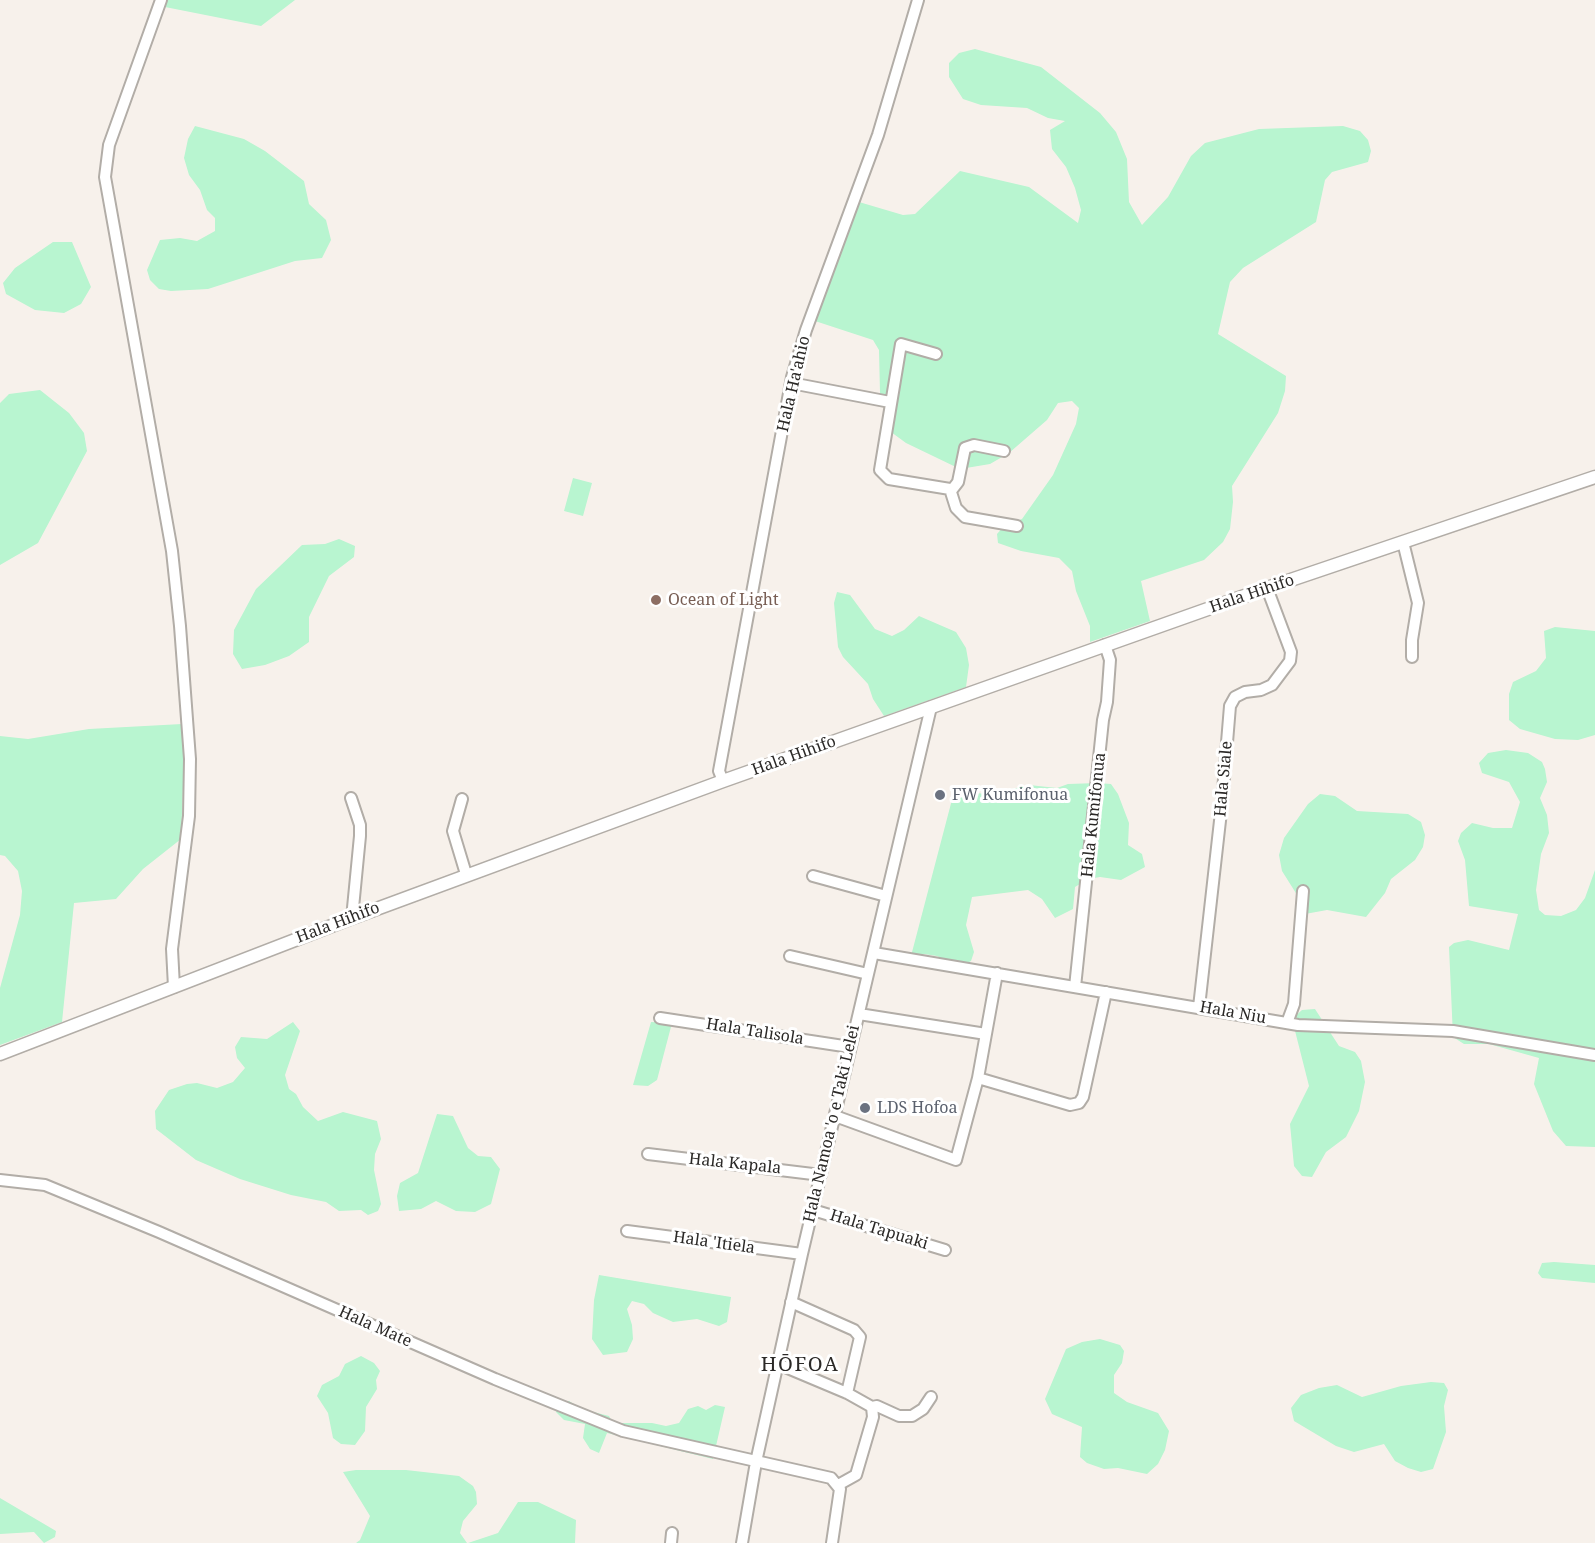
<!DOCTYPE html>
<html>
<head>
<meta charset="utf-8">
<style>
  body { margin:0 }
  canvas { display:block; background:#f7f1eb }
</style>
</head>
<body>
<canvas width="1595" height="1543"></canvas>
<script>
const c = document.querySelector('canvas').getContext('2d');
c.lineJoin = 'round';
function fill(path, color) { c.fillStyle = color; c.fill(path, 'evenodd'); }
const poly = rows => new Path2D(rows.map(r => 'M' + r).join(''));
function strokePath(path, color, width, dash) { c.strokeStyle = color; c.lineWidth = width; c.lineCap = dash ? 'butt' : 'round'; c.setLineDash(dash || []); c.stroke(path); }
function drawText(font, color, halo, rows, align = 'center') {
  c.font = font + ' "Noto Serif",serif'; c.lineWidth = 6; c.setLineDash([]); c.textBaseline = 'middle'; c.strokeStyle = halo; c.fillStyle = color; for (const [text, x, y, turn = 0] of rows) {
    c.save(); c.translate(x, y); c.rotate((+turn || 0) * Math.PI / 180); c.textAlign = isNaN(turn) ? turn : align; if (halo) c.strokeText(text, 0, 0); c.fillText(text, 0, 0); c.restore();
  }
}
const green = poly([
  [167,0,295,0,261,26,165,7],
  [975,49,1041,67,1100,113,1116,132,1127,159,1129,202,1142,225,1168,197,1191,156,1205,143,1259,129,1343,126,1360,131,1368,140,1371,151,1368,162,1332,172,1325,180,1316,222,1243,268,1230,282,1218,334,1286,376,1285,391,1278,413,1232,486,1233,502,1230,529,1223,542,1204,560,1141,581,1150,621,1090,642,1090,626,1076,591,1072,571,1059,558,1021,551,998,543,997,534,1005,525,1022,519,1053,475,1076,424,1079,408,1072,401,1058,403,1047,420,1009,453,990,464,960,469,906,443,891,432,880,393,879,350,873,340,815,321,859,202,903,215,915,214,960,171,1029,187,1078,223,1081,210,1075,188,1066,167,1052,149,1050,130,1065,121,1048,118,1027,108,981,105,963,99,949,77,949,63,959,53],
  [195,126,244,139,265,151,304,181,309,204,326,220,331,240,322,258,295,261,208,289,171,291,159,289,150,280,147,270,160,240,180,238,197,241,215,231,215,218,207,210,200,190,189,175,184,158,188,139],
  [53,242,72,242,91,287,81,304,64,313,35,310,6,294,3,283,15,268],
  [40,390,69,413,84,433,87,451,38,543,0,565,0,403,9,394],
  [573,478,592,483,583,516,564,511],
  [339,539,355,546,354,557,329,576,309,617,309,642,289,656,265,665,242,669,233,654,234,630,256,589,302,545,325,544],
  [837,592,850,595,875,629,892,636,904,630,919,616,956,632,966,648,969,665,966,687,884,716,873,699,868,684,843,657,838,647,834,603],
  [1555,627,1595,631,1595,735,1578,740,1555,739,1520,729,1509,720,1509,694,1513,682,1536,671,1546,658,1544,631],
  [182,724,184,762,181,839,143,869,116,899,74,903,62,1022,0,1045,0,988,20,915,22,891,18,871,5,856,0,855,0,736,28,739,89,729],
  [1506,750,1528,753,1542,762,1545,769,1547,782,1540,798,1547,815,1549,833,1541,854,1536,890,1539,910,1545,915,1561,916,1576,910,1585,898,1595,870,1595,1147,1566,1146,1553,1131,1534,1084,1539,1058,1489,1044,1464,1044,1453,1037,1449,947,1454,943,1468,940,1509,950,1518,914,1469,906,1465,860,1458,841,1461,833,1472,823,1493,828,1512,828,1520,802,1509,782,1482,773,1479,763,1488,753],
  [1098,783,1111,784,1118,794,1129,823,1128,845,1142,854,1145,867,1121,880,1100,877,1088,879,1075,887,1073,909,1055,918,1042,899,1028,890,972,897,966,925,974,952,971,961,965,964,953,964,937,956,924,954,911,956,954,792,991,794,1029,785,1057,788,1068,784],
  [1320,794,1335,796,1357,811,1408,814,1421,822,1425,835,1423,847,1415,860,1391,879,1385,893,1366,917,1327,910,1305,914,1299,898,1282,871,1279,855,1284,838,1308,804],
  [1315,1009,1339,1046,1355,1052,1361,1061,1365,1082,1359,1111,1346,1137,1326,1152,1312,1177,1302,1176,1294,1166,1290,1124,1309,1086,1292,1019,1302,1010],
  [293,1022,300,1031,285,1075,289,1089,296,1094,303,1107,318,1121,343,1112,377,1121,381,1139,375,1154,374,1170,381,1204,378,1211,368,1215,361,1210,339,1211,326,1202,291,1195,240,1179,196,1160,156,1129,155,1111,169,1090,187,1084,197,1083,217,1088,233,1082,245,1068,237,1058,235,1047,241,1037,267,1039],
  [651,1022,672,1023,657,1080,648,1086,633,1085],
  [437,1114,453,1116,468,1148,478,1156,491,1157,500,1169,491,1204,475,1212,456,1211,436,1201,421,1209,399,1211,397,1196,400,1183,418,1173],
  [1554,1262,1595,1265,1595,1283,1542,1278,1538,1273,1542,1263],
  [599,1275,731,1297,727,1322,719,1326,697,1319,673,1322,653,1313,644,1304,632,1301,627,1309,632,1325,633,1339,627,1352,603,1355,592,1339,594,1300],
  [1100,1339,1120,1345,1124,1351,1122,1363,1114,1375,1114,1393,1127,1402,1158,1413,1169,1431,1165,1450,1158,1464,1147,1474,1118,1468,1104,1469,1087,1463,1080,1457,1082,1427,1052,1414,1045,1399,1066,1349,1082,1342],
  [361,1356,374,1363,380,1371,376,1380,377,1389,366,1407,365,1431,355,1445,341,1444,333,1438,328,1413,317,1396,322,1385,339,1376,345,1364],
  [1431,1382,1444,1383,1448,1390,1444,1406,1446,1432,1433,1469,1421,1472,1408,1468,1395,1461,1384,1444,1354,1452,1336,1446,1294,1421,1291,1408,1301,1395,1319,1388,1337,1385,1362,1397,1401,1386],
  [569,1401,582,1409,609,1416,613,1423,652,1423,666,1426,679,1423,688,1409,698,1406,706,1410,715,1405,725,1407,713,1459,607,1433,599,1453,590,1449,583,1438,585,1424,564,1420,556,1412,558,1404],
  [356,1470,406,1470,459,1476,473,1486,476,1492,477,1504,463,1521,460,1533,467,1543,356,1543,360,1540,370,1516,343,1472],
  [0,1498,56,1531,55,1537,44,1543,34,1532,0,1534],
  [518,1502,538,1502,576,1520,575,1543,468,1543,498,1533]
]);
const minor = poly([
  [161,0,109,145,105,177,172,551,180,626,190,759,189,816,172,949,174,987],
  [936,354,901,344,880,470,889,479,950,489,956,508,965,517,1017,526],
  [791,383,890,402],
  [951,491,958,482,965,448,974,445,1004,451],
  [1403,542,1418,603,1412,640,1412,657],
  [723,781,719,771,792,377,806,330,878,135,918,0],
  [351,798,360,825,360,836,352,918],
  [462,799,453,831,466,874],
  [813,876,886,896],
  [874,953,1298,1025,1453,1031,1595,1055],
  [790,956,868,974],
  [997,973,978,1078,1070,1105,1079,1103,1083,1097,1106,992],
  [1075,987,1103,720,1107,702,1110,660,1105,645],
  [1199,1007,1222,803,1230,706,1235,697,1245,692,1261,690,1272,685,1290,661,1291,652,1267,588],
  [859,1014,986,1034],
  [660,1018,850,1047],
  [1287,1023,1294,1004,1303,891],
  [835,1116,956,1160,978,1078],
  [648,1154,821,1175],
  [0,1180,45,1185,159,1232,495,1379,623,1431,831,1478,840,1489,832,1543],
  [813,1210,945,1250],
  [627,1231,802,1254],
  [791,1302,854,1330,860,1337,847,1393],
  [778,1364,847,1393,872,1407],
  [872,1407,877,1406,899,1416,912,1416,923,1409,931,1397],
  [838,1485,856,1475,873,1417,872,1407],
  [671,1543,672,1533],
  [742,1543,756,1462,802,1254,931,707]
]);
const major = poly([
  [0,1054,352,918,723,781,1267,588,1595,477]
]);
const markers = [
  [656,600,6,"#8d6e63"],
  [940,795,6,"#6b7280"],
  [865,1108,6,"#6b7280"]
];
const streetNames = [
  ["Hala Ha'ahio",794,384,-77],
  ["Hala Hihifo",1252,594,-19],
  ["Hala Hihifo",794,756,-20],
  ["Hala Siale",1224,779,-85],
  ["Hala Kumifonua",1094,815,-84],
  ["Hala Hihifo",338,923,-21],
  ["Hala Niu",1233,1013,10],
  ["Hala Talisola",755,1032,9],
  ["Hala Namoa 'o e Taki Lelei",832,1124,-77],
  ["Hala Kapala",735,1164,6],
  ["Hala Tapuaki",879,1230,17],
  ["Hala 'Itiela",714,1243,8],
  ["Hala Mate",375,1327,24]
];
const educationNames = [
  ["Ocean of Light",668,600]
];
const worshipNames = [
  ["FW Kumifonua",952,795],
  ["LDS Hofoa",877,1108]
];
const quarterNames = [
  ["HŌFOA",800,1365]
];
fill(green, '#b8f5d0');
strokePath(minor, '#b2ada7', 14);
strokePath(major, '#b2ada7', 15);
strokePath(minor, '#fff', 10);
strokePath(major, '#fff', 12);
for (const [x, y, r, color] of markers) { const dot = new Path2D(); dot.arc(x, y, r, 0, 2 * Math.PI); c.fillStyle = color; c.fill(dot); strokePath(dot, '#fff', 2); }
drawText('16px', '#2b2927', '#fff', streetNames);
drawText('16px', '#785e54', '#fff', educationNames, 'left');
drawText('16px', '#5b616d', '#fff', worshipNames, 'left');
c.letterSpacing = '1.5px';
drawText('20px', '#2b2927', '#fff', quarterNames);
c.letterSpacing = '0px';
</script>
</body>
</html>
